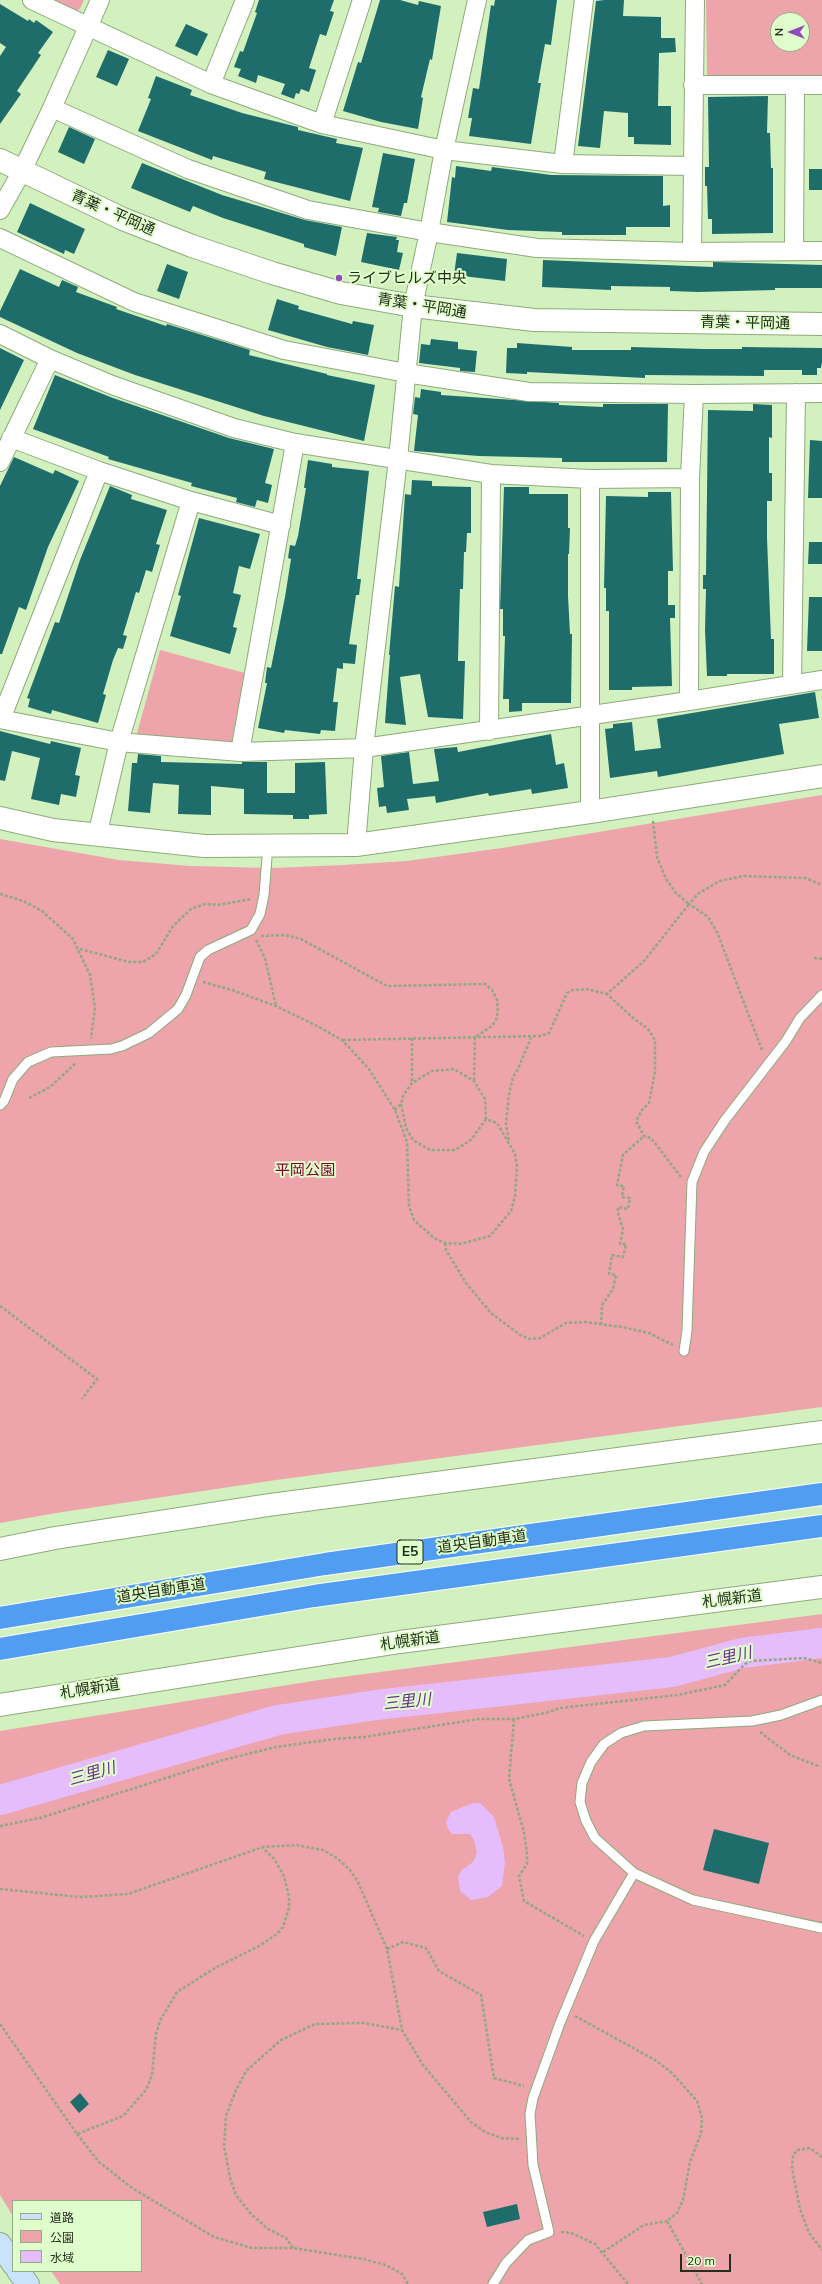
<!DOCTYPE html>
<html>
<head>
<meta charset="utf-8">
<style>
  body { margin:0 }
  #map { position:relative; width:822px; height:2284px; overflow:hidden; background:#d3f1bf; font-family:Mulish,"Noto Sans JP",sans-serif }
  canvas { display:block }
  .legend { position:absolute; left:12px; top:2200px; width:130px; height:72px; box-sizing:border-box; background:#e0fecc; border:1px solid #94ab85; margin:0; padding:5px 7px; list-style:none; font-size:12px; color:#232e1b }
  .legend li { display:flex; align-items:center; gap:8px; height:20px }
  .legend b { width:20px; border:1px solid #94ab85 }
  .north { position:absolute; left:770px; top:12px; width:40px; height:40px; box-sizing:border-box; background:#e0fecc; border:1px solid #94ab85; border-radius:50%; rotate:270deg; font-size:11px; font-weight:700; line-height:16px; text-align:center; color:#232e1b }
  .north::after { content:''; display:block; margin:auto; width:14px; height:18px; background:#954abb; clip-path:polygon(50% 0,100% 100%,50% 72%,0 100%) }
  .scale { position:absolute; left:680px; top:2254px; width:51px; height:18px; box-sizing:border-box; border:2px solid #232e1b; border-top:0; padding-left:5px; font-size:12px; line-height:14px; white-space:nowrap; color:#232e1b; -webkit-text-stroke:3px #e0fecc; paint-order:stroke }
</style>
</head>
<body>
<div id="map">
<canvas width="822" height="2284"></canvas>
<ul class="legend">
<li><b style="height:5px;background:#cae2fb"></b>道路</li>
<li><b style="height:11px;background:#eda4ab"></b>公園</li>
<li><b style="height:11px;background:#e5bdfd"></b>水域</li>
</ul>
<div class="north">N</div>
<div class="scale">20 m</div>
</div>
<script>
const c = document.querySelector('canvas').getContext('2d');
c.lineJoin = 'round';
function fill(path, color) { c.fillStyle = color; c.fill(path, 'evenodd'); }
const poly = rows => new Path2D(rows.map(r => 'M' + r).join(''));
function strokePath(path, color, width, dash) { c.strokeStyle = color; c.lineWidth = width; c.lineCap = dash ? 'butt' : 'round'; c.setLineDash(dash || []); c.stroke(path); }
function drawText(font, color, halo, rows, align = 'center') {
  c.font = font + ' Mulish,"Noto Sans JP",sans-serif'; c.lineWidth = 4; c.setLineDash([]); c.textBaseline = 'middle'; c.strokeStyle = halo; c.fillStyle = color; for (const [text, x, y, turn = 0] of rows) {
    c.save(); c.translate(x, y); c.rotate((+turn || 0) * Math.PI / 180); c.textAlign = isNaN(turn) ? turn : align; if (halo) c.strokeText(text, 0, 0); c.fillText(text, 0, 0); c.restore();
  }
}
const green = poly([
  [43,0,84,0,80,9,72,13],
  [706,0,822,0,822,80,715,82,707,75],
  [778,20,802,20,802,44,778,44],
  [160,650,245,673,231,745,136,737],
  [822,795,822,1407,276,1480,56,1513,0,1523,0,839,119,860,190,866,273,868,343,865,407,861,502,848],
  [822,1614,822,2284,60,2284,51,2271,141,2271,141,2201,13,2201,13,2216,0,2195,0,1731,319,1680]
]);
const water = poly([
  [473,1803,480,1803,494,1817,503,1847,505,1862,502,1886,488,1897,471,1900,460,1891,458,1876,462,1870,473,1862,477,1853,474,1840,470,1834,452,1834,448,1829,446,1822,451,1812]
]);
const river = poly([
  [0,1800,278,1720,376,1705,672,1672,742,1653,822,1643]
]);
const building = poly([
  [259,0,334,0,330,11,334,12,326,36,320,34,309,68,316,70,309,92,301,89,299,94,296,93,294,99,281,94,285,84,258,75,256,83,238,76,241,69,234,67,240,51,243,52,257,13,255,12],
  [380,0,400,0,418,5,419,1,441,6,432,60,430,59,421,97,423,98,418,129,381,122,343,111,358,62,361,63],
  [495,0,557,0,551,45,545,44,538,83,541,83,531,144,469,136,472,118,468,118,473,88,479,89,491,5,494,6],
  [604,0,624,0,623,16,661,17,661,38,675,38,676,52,659,53,658,106,671,106,671,145,634,144,634,137,628,137,628,113,604,111,600,148,578,146,596,1],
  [0,4,28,21,29,19,34,23,36,20,53,32,38,53,41,55,17,91,21,94,0,124,0,56,6,47,0,43],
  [186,24,208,34,197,56,175,46],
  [108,50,129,59,117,86,96,77],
  [156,76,192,90,190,95,242,113,298,127,298,130,337,139,336,143,363,148,350,201,264,179,266,172,213,156,212,160,138,131,151,99,148,98],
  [768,96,767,133,770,133,771,168,773,168,773,233,712,234,712,219,708,219,707,186,705,186,705,167,709,167,708,97],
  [69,127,95,139,84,164,58,152],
  [383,153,415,159,407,203,404,203,401,216,378,212,379,208,372,207],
  [142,163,222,195,305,220,342,227,336,256,304,247,304,244,223,218,193,206,190,212,131,188],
  [456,166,491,171,492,167,551,175,663,176,663,206,670,205,670,227,626,227,626,235,562,235,562,232,508,230,447,222,452,177,455,178],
  [809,169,822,169,822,190,809,190],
  [30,203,85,229,74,254,65,250,64,254,17,232],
  [367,233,397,237,396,240,399,240,397,252,403,253,399,270,361,262],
  [457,253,507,259,505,281,454,275],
  [543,260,713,267,713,262,822,265,822,288,775,288,775,290,698,292,670,291,670,287,611,286,611,290,542,287],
  [167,264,188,272,179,299,157,291],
  [20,269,59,287,62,280,78,287,76,292,117,307,116,309,166,326,167,324,250,350,249,355,327,374,327,375,375,385,364,441,264,416,135,375,77,353,0,317,0,311],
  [277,299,299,306,298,309,352,324,353,321,374,325,368,355,327,347,268,330],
  [431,339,458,342,458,349,477,351,475,372,460,371,460,368,419,363,421,344,430,345],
  [517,343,572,347,572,350,631,350,631,347,704,349,742,349,742,347,822,348,822,362,821,368,817,368,817,375,802,375,802,370,764,370,764,376,645,375,645,378,527,372,527,374,506,373,507,348,517,348],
  [0,348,24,360,0,410],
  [55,375,113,398,229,438,274,449,265,483,272,485,268,503,257,500,255,507,236,502,237,498,191,486,192,483,108,459,109,457,33,429],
  [421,389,441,392,441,395,559,403,559,405,603,407,603,404,668,404,667,462,562,462,562,458,479,456,414,451,418,415,413,414,415,397,420,398],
  [753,404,772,405,772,438,769,437,769,473,772,473,772,501,767,501,767,538,771,639,774,639,774,674,727,674,727,676,707,676,705,630,706,589,703,589,703,575,706,575,708,410,753,411],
  [810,440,822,441,822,498,808,498],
  [14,457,53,474,55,470,79,481,48,547,26,610,19,607,2,654,0,654,0,486],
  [308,460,332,464,332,467,369,471,357,579,361,579,359,595,356,595,349,644,357,645,355,664,343,663,343,669,337,668,333,702,338,702,335,731,321,730,320,734,285,730,284,733,258,728,267,683,265,683,267,667,271,668,285,597,291,559,288,558,290,545,295,546,298,536,306,488,304,488],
  [412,480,432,481,432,486,471,487,471,533,467,533,466,552,464,552,463,589,460,589,459,621,458,661,465,661,463,719,428,717,420,674,400,677,406,725,385,723,390,655,389,655,395,586,399,587,405,494,411,495],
  [110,486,132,495,131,499,167,510,156,544,160,545,152,572,146,570,139,593,136,592,123,635,127,636,123,649,118,648,113,660,103,694,106,695,98,723,52,710,51,714,28,707,30,699,27,698,55,622,59,623,80,560],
  [504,487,529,487,529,494,568,494,568,528,570,528,569,554,568,554,568,596,570,634,572,634,571,703,522,703,522,711,509,712,509,699,503,699,505,636,503,636,503,609,500,609],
  [648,492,671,492,673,571,668,571,668,605,675,605,675,618,670,618,672,686,632,687,632,690,609,690,609,611,606,611,606,588,604,588,606,496,648,497],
  [199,518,260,534,250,569,239,566,233,593,241,595,233,627,237,628,230,654,170,636,181,596,178,595],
  [809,542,822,542,822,564,808,564],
  [809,597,822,597,822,651,807,651],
  [815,692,819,718,779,724,784,754,658,777,657,771,610,778,605,729,613,728,613,724,632,722,635,751,661,748,657,719],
  [0,731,50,744,51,741,81,748,75,775,80,776,76,797,61,794,59,805,31,799,40,758,12,751,5,781,0,780],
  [551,734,556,765,564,763,568,788,532,794,531,789,489,796,488,793,436,803,435,796,407,799,409,810,387,813,386,806,379,807,377,788,384,787,381,756,409,752,413,784,439,781,434,749,457,747,458,752],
  [138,754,161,756,161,762,242,764,242,762,267,762,267,793,295,793,295,763,325,762,327,814,309,815,309,819,293,819,293,815,244,814,244,789,211,786,211,815,178,814,179,785,153,783,150,813,128,811,132,763,137,763],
  [714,1829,769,1843,759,1884,703,1870],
  [80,2093,89,2104,79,2113,70,2102],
  [517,2204,520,2219,487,2227,483,2212]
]);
const path = poly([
  [653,821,657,857,666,879,676,893,689,904,644,961,607,994,633,1018,648,1029,655,1040,655,1071,649,1103,642,1110,636,1121,644,1136,651,1138,681,1177],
  [0,894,23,901,42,911,73,939,90,975,95,1008,91,1038],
  [261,936,285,935,301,939,387,986,485,984,492,990,497,1000,498,1012,496,1020,492,1026,475,1037,474,1080],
  [256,940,265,958,276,1006],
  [80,949,129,962,143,962,156,954,173,926,191,909,205,904,218,905,251,899],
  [814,958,822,959],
  [203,982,232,990,276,1006,317,1026,342,1040,369,1069,395,1110,407,1142,409,1206,414,1220,434,1238,445,1243,460,1244,490,1236,511,1211,515,1196,517,1167,515,1154,497,1123,486,1119,485,1099,474,1081,454,1069,432,1071,412,1083,403,1096,401,1104,395,1110],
  [412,1038,412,1083],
  [343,1040,541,1036,549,1033,567,993,573,990,586,989,607,994],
  [762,1050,717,932,708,917,689,904,699,893,720,881,743,876,806,878,822,885],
  [29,1098,50,1087,76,1063],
  [401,1104,406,1128,413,1140,430,1150,455,1150,471,1140,486,1119],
  [509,1140,506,1124,509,1094,513,1077,518,1069,531,1038],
  [445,1243,446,1250,466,1283,491,1313,520,1335,530,1339,540,1338,566,1323,585,1322,622,1327,649,1333,673,1345],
  [0,1306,97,1379,82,1399],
  [601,1325,602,1305,613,1289,616,1275,609,1274,612,1255,623,1257,626,1244,620,1244,623,1229,618,1213,618,1207,628,1209,630,1198,622,1197,624,1186,617,1185,623,1155,644,1136],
  [514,1719,509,1779,524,1832,527,1854,527,1864,519,1876,524,1901,584,1936],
  [760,1732,790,1755,818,1766],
  [0,1826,40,1818,223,1760,276,1747,334,1739,364,1737,479,1719,514,1719,545,1713,560,1708,677,1695,725,1685,745,1664,751,1661,804,1658,822,1663],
  [0,1889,81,1897,128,1894,263,1847,296,1845,323,1850,337,1858,350,1870,358,1882,387,1949,402,2030,423,2065,471,2122,485,2132,501,2138,519,2139],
  [387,1949,403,1942,426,1948,439,1971,481,1995,494,2078,524,2086],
  [575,2016,655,2060,672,2073,697,2101,702,2118,701,2133,690,2162,683,2200,677,2213,667,2221,702,2284],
  [0,2024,77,2134,123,2116,146,2090,152,2075,156,2033,161,2019,177,1992,215,1968,259,1946,277,1934,283,1927,289,1908,289,1897,284,1876,274,1859,263,1848],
  [77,2134,99,2162,132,2188,214,2237,252,2248,293,2248,363,2259,386,2265,402,2274,408,2284],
  [822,2157,810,2148,797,2150,793,2156,792,2168,800,2209,809,2233,822,2250],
  [561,2232,571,2233,595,2244,628,2284],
  [293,2248,286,2238,268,2229,251,2214,236,2195,230,2178,224,2146,226,2116,236,2090,246,2071,281,2040,315,2024,364,2023,402,2030],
  [603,2252,644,2225,667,2221]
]);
const service = poly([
  [0,1105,4,1101,13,1079,28,1062,51,1052,111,1049,122,1046,149,1033,178,1009,186,995,200,957,208,950,251,930,260,914,264,895,268,845],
  [684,1351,687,1331,692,1182,704,1152,725,1120,786,1041,800,1018,822,995],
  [822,1700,781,1715,752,1721,644,1726,621,1733,604,1744,591,1762,582,1783,580,1802,586,1821,595,1838,634,1873,693,1900,822,1928],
  [493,2284,506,2263,528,2240,549,2232,533,2165,530,2114,533,2098,560,2023,594,1941,634,1873]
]);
const minor = poly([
  [32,0,211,84,322,124,444,150,563,164,692,166],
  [211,84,245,0],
  [693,85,822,85],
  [52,108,188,169,308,210,429,232,537,248,692,252,822,251],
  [322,124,362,0],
  [563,164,584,0],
  [0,210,22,171,52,108,100,0],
  [0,238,134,302,284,350,406,373,529,392,694,394,822,393],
  [794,251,795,85],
  [692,252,695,0],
  [0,334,50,359,112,385,234,428,295,443,491,474,590,479,690,478],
  [11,438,99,471,191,501,281,525],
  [0,462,50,359],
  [590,479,590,812],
  [792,684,796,393],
  [689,701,690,478,694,394],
  [0,719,119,742,240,752,364,748,689,701,822,680],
  [1,719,99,471],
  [489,731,491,474],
  [240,752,295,443],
  [97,836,119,742,191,501],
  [356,845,364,748,398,459,413,306,429,232,444,150,477,0]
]);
const tertiary = poly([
  [0,160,123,219,192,246,272,273,341,293,413,306,534,320,822,324],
  [0,818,53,830,204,846,356,845,590,812,822,776],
  [0,1549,55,1538,269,1505,822,1432],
  [0,1705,400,1642,822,1587]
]);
const secondary = poly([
  [0,2244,13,2264],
  [18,2271,28,2284]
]);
const motorway = poly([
  [0,1618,325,1564,822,1494],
  [0,1649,314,1596,822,1526]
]);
const markers = [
  [339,278,4,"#954abb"]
];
const shields = [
  [410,1552,26]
];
const shieldNames = [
  ["E5",410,1552]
];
const streetNames = [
  ["青葉・平岡通",113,213,24],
  ["青葉・平岡通",422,306,9],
  ["青葉・平岡通",745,323,1],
  ["道央自動車道",482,1542,-8],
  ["道央自動車道",161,1591,-9],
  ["札幌新道",732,1599,-7],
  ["札幌新道",410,1641,-8],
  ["札幌新道",90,1689,-9]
];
const poiNames = [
  ["ライブヒルズ中央",347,278]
];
const parkNames = [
  ["平岡公園",305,1170]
];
const waterNames = [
  ["三里川",728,1658,-13],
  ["三里川",407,1702,-6],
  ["三里川",92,1774,-16]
];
fill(green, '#eda4ab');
fill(water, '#e5bdfd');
strokePath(river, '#e5bdfd', 30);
fill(building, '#1f6d6b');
strokePath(service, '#8eaa7b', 11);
strokePath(minor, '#8eaa7b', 20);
strokePath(tertiary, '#8eaa7b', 24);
strokePath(secondary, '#8eaa7b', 24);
strokePath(motorway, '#fff', 24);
strokePath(path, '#91a881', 2.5, [3, 2]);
strokePath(service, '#fff', 9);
strokePath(minor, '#fff', 18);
strokePath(tertiary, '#fff', 22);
strokePath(secondary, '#cae2fb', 22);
strokePath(motorway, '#509df2', 22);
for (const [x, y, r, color] of markers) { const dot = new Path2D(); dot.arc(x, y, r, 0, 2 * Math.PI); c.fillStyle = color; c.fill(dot); strokePath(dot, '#e0fecc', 1.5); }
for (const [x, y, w] of shields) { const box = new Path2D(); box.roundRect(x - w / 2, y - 12, w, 24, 3); c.fillStyle = '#e0fecc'; c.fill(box); strokePath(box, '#232e1b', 1); }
drawText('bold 14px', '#232e1b', null, shieldNames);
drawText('15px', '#232e1b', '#e0fecc', streetNames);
drawText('15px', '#232e1b', '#e0fecc', poiNames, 'left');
drawText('15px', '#7f002b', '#e0fecc', parkNames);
drawText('italic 16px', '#6c2f8b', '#e0fecc', waterNames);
</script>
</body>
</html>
